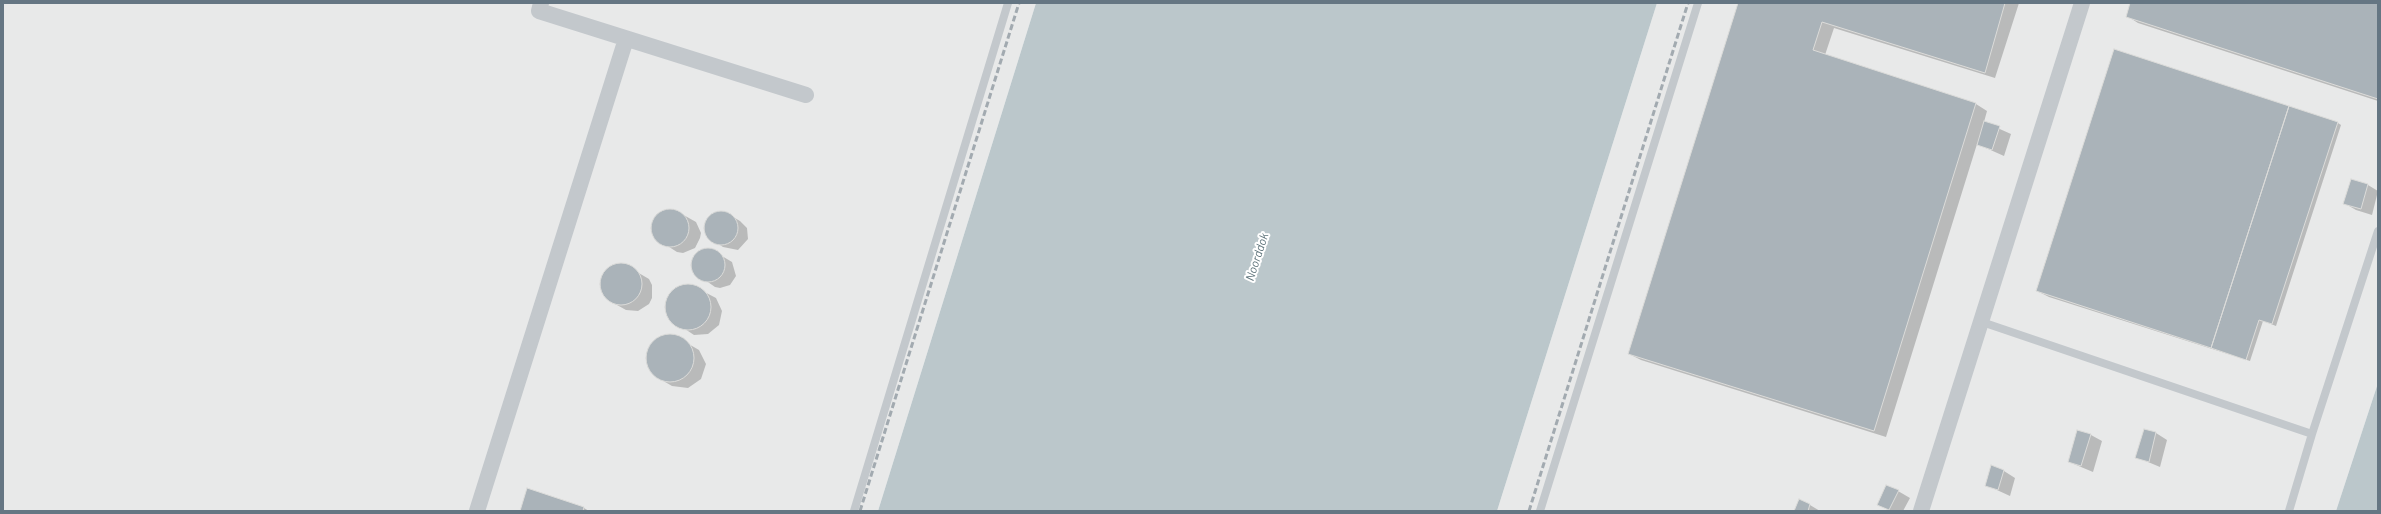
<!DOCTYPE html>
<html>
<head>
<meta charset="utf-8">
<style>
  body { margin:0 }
  #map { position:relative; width:2381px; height:514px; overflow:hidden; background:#fafaf8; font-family:Barlow,sans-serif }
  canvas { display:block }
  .frame { position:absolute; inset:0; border:4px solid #657683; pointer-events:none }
</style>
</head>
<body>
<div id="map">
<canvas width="2381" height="514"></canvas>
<div class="frame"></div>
</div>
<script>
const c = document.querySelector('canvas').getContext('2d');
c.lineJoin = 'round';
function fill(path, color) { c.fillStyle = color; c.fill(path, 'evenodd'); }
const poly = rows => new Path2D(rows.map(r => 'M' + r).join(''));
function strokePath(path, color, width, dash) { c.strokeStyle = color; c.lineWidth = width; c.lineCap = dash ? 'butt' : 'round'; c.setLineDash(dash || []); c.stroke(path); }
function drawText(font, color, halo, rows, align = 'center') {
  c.font = font + ' Barlow,sans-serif'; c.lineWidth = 4; c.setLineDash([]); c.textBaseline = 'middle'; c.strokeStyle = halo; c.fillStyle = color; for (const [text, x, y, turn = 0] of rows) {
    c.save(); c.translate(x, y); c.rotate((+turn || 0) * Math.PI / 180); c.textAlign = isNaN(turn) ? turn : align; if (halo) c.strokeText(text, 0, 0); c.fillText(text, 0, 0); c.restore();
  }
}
const built = poly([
  [3,3,1036,3,878,511,3,511],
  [1657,3,2378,3,2378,383,2336,511,1497,511]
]);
const water = poly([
  [1036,3,1657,3,1497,511,878,511],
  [2378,383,2378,511,2336,511]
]);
const shadow = poly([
  [1739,3,2019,3,1995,78,1834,28,1825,55,1976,104,1987,111,1984,122,2011,134,2004,156,1977,144,1886,437,1641,360,1629,354],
  [2131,3,2378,3,2378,101,2138,23,2127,16],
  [2338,123,2341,125,2276,326,2263,321,2250,361,2049,297,2037,291],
  [2368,185,2378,191,2372,215,2356,210,2344,203],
  [668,209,673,209,696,222,701,233,700,238,695,248,683,253,677,252,655,238,652,226,657,214],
  [717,212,728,214,740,221,747,228,748,239,738,250,723,247,708,237,705,227,708,218],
  [712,250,732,262,736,276,730,285,720,288,715,287,695,273,693,262,698,254],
  [625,265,649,279,652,285,652,298,649,304,638,311,626,310,608,300,602,289,603,276,611,267],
  [691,285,716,298,722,311,719,325,708,334,694,335,670,319,666,313,667,298,676,287],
  [673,335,699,350,706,364,701,379,688,388,672,386,660,379,650,369,648,362,650,348,660,338],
  [2144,430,2156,433,2167,440,2160,467,2136,457],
  [2091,435,2102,441,2093,472,2069,462],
  [2004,471,2015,478,2010,496,1986,485],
  [528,490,584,508,589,511,521,511],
  [1898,491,1910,498,1903,511,1890,511,1878,504],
  [1800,500,1810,505,1820,511,1795,511]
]);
const building = poly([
  [1738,3,2005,3,1985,73,1822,22,1813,50,1976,103,1874,431,1628,354,1738,3],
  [2130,3,2378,3,2378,99,2126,17,2130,3],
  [2114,49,2289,106,2211,348,2036,291,2114,49],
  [2289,106,2338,122,2272,324,2259,320,2246,360,2211,348,2289,106],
  [1984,121,2000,126,1992,150,1977,145,1984,121],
  [2351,179,2368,184,2361,209,2343,204,2351,179],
  '651 228a19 19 0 1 1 38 0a19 19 0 1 1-38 0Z',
  '704 228a17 17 0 1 1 34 0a17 17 0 1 1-34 0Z',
  '691 265a17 17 0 1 1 34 0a17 17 0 1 1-34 0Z',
  '600 284a21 21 0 1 1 42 0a21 21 0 1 1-42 0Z',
  '665 307a23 23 0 1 1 46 0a23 23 0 1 1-46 0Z',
  '646 358a24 24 0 1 1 48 0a24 24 0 1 1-48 0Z',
  [2144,429,2156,432,2149,462,2135,458,2144,429],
  [2077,430,2091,434,2081,466,2068,462,2077,430],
  [1991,465,2004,470,1998,490,1985,486,1991,465],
  [1886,485,1899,490,1889,510,1877,505,1886,485],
  [527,488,584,507,583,511,520,511,527,488],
  [1799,499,1810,504,1808,511,1794,511,1799,499]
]);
const service = poly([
  [1982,322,2312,434,2378,231],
  [854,511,1008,3],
  [1540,511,1698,3],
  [2289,511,2312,434]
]);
const minor = poly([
  [541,3,539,11,806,95],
  [477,511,626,39],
  [1921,511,2082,3]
]);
const rail = poly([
  [860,511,1019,3],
  [1529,511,1688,3]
]);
const waterNames = [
  ["Noorddok",1257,257,-72]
];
fill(built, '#e8e9e9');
fill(water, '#bbc7cb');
fill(shadow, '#0003');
fill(building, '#aab3b9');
strokePath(building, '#dcdcda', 1);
strokePath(service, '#c3c8cc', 8);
strokePath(minor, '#c3c8cc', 16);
strokePath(rail, '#a2aab0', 3, [6, 3]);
drawText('italic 12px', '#60757c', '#fff', waterNames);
</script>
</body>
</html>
